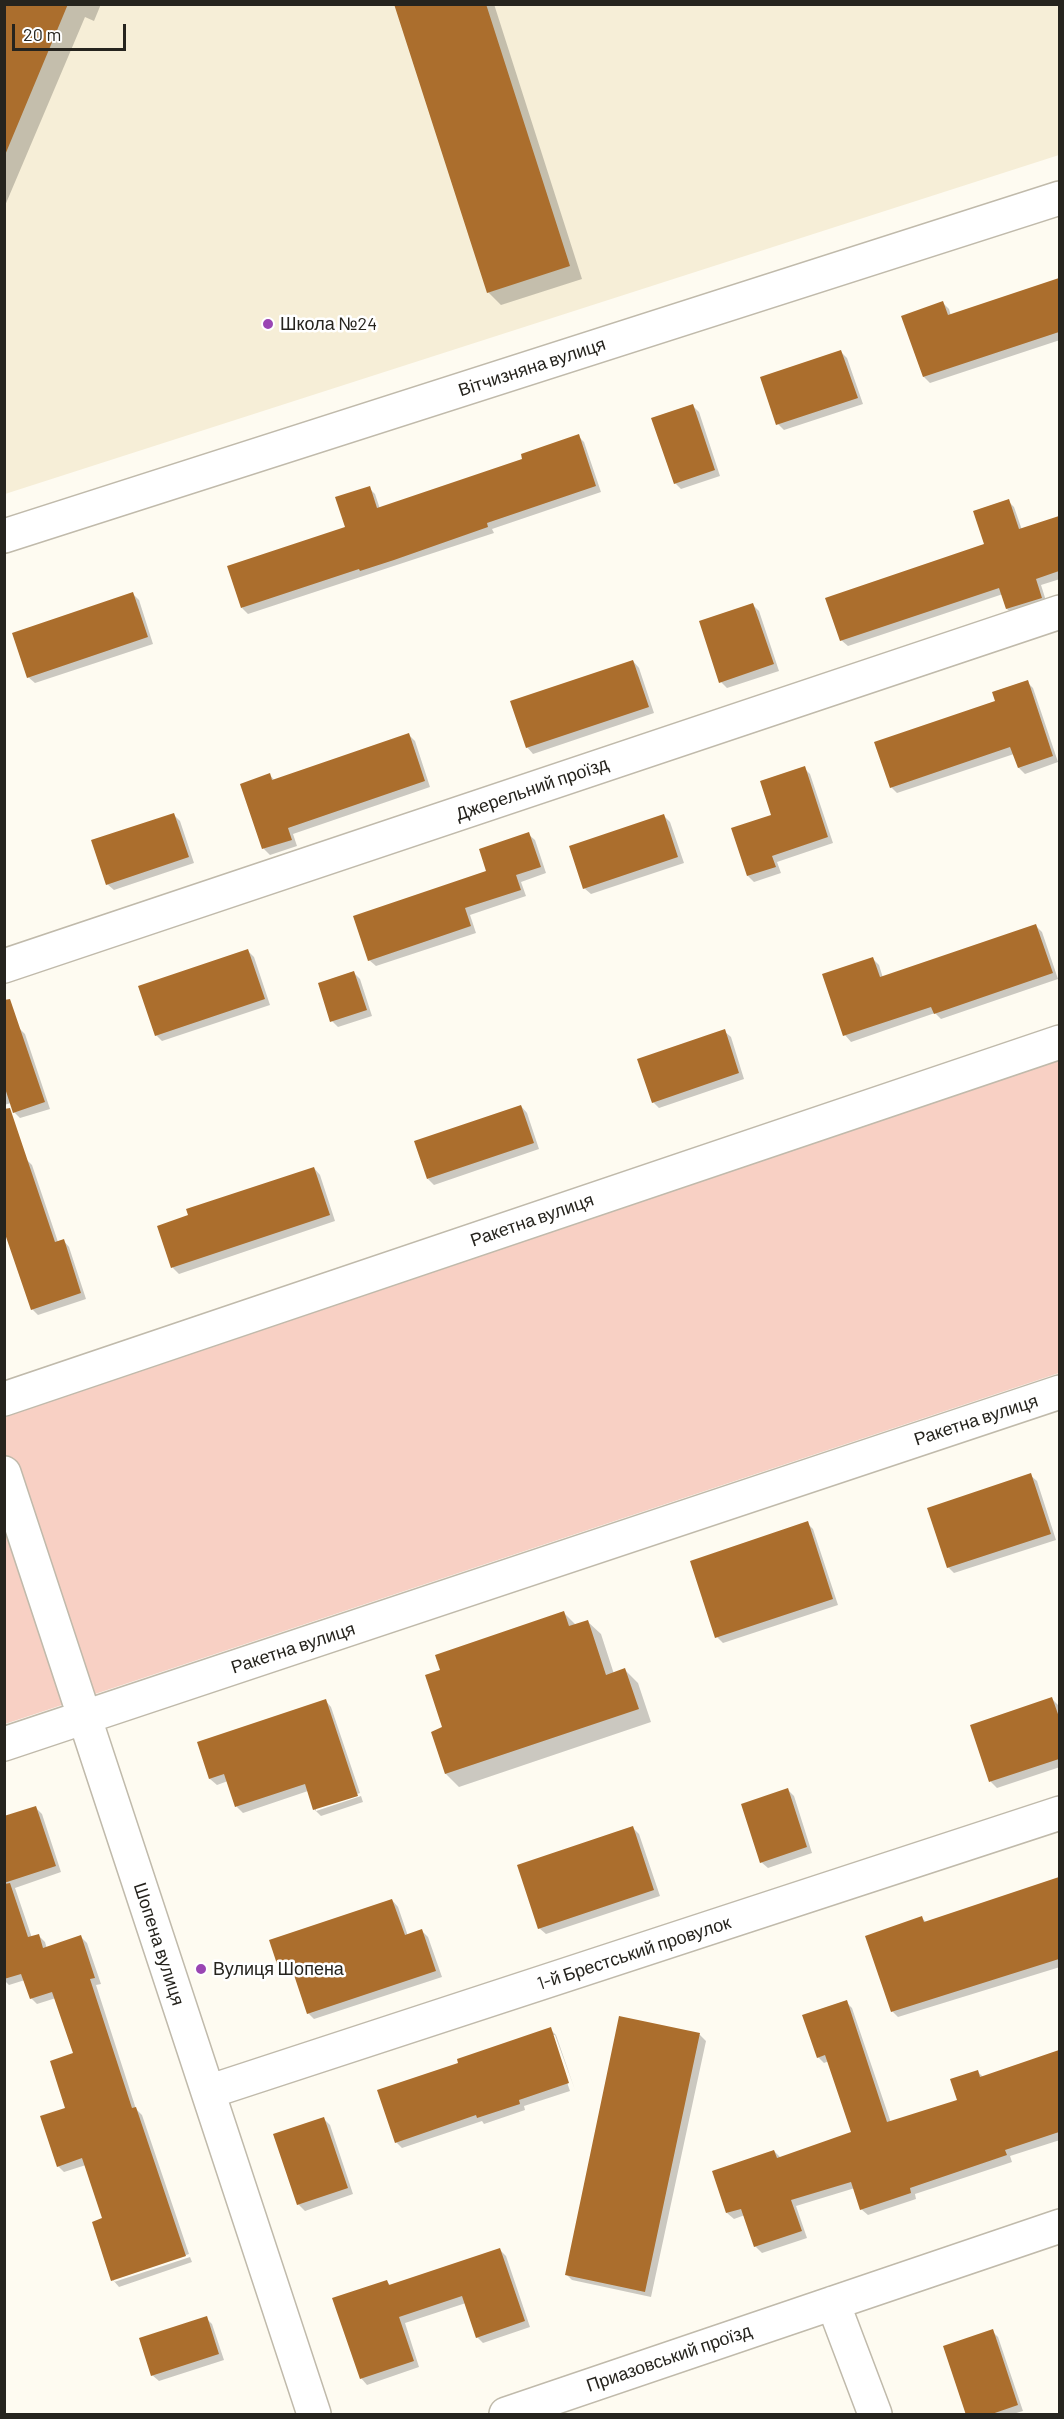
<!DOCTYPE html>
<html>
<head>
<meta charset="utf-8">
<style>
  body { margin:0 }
  #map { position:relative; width:1064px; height:2419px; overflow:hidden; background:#fefbf1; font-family:Barlow,sans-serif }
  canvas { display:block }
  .frame { position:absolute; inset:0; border:6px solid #26241e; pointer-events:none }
  .scale { position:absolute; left:12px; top:24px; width:114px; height:27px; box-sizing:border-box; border:3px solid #26241e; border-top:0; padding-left:8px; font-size:18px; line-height:21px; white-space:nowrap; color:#26241e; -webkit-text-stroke:4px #fff; paint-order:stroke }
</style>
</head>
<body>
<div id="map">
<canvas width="1064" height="2419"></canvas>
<div class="frame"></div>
<div class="scale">20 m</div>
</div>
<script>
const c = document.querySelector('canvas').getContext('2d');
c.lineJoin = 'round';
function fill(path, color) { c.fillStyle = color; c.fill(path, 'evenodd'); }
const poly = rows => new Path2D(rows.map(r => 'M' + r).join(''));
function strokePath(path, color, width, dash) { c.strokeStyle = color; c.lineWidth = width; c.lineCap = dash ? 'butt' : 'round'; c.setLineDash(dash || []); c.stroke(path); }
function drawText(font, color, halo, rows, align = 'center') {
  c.font = font + ' Barlow,sans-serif'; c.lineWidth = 5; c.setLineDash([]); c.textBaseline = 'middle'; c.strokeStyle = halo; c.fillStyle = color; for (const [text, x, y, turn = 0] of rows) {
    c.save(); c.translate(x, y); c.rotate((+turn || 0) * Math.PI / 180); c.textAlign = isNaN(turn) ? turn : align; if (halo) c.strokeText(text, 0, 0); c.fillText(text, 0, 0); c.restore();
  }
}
const built = poly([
  [5,5,1059,5,1059,155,5,494]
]);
const green = poly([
  [1059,1057,1059,1373,5,1724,5,1417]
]);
const shadow = poly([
  [4,4,101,4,94,21,85,17,4,208],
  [396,4,494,4,582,279,501,305,488,292],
  [1060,279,1060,340,930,383,924,377,943,303,949,309,951,316],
  [841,352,847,358,863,404,784,430,778,424],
  [693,406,699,412,720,476,681,489,675,483],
  [578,436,584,442,601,492,492,529,494,533,248,614,242,608,347,527,369,488,375,494,380,509,524,460],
  [1008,501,1014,507,1022,530,1060,517,1060,579,1041,585,1047,604,1014,615,1007,609,1003,594,848,646,841,640,986,545],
  [133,594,139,600,153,644,35,683,28,677],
  [753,605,759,611,779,671,727,688,721,682],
  [633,661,639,668,654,713,533,754,527,747],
  [1027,682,1033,688,1058,762,1025,774,1019,768,1014,754,897,793,891,787,997,702],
  [409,735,415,741,430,787,293,834,297,846,270,855,264,849,242,785,270,775,275,781],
  [804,768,810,774,833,843,777,862,781,873,754,882,748,876,773,816],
  [173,814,180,821,194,863,114,890,107,884],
  [664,816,670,822,684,863,591,894,584,888],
  [528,834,535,840,546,873,521,882,526,896,470,915,476,933,376,966,369,960,488,872],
  [1036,926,1042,932,1058,979,941,1019,935,1013,851,1042,845,1035,872,958,879,965,883,978],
  [248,951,254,957,270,1005,162,1041,156,1035],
  [354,973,360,979,372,1016,338,1027,332,1021],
  [19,1028,25,1034,50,1109,20,1118,14,1112,11,1103,4,1105,4,1032],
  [724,1031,731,1037,744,1079,659,1108,653,1102],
  [521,1106,527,1113,539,1149,434,1185,428,1179],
  [26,1159,32,1165,58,1242,63,1240,69,1247,86,1299,38,1315,32,1309],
  [314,1168,320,1175,335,1221,179,1274,173,1268,159,1227],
  [1030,1475,1037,1481,1056,1540,954,1573,948,1567],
  [807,1523,813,1529,838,1605,723,1643,717,1637],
  [564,1613,576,1625,588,1622,601,1634,614,1674,625,1670,638,1683,651,1722,459,1787,446,1774,433,1733,444,1728,442,1671],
  [1052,1699,1060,1707,1060,1767,997,1788,991,1782,972,1726],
  [325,1700,331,1707,360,1793,316,1808,316,1811,361,1796,363,1802,321,1816,314,1809,308,1791,243,1813,237,1807,228,1781,217,1785,210,1779,199,1743],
  [788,1790,794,1796,812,1853,768,1868,761,1862],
  [36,1808,42,1814,61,1872,15,1888,32,1938,38,1935,45,1942,47,1949,81,1937,87,1943,101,1984,96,1985,136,2109,142,2115,189,2254,114,2279,114,2282,190,2257,192,2262,119,2287,113,2280,104,2219,86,2165,64,2172,58,2166,75,2054,56,1998,37,2004,31,1998,25,1980,9,1985,4,1980,4,1818],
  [632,1827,639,1834,660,1896,546,1934,539,1928],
  [1060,1878,1060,1967,898,2017,892,2011,922,1918,927,1923],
  [392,1900,398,1907,408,1936,422,1931,428,1937,442,1977,314,2019,308,2013,295,1972,287,1975,281,1969],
  [846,2002,852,2008,891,2123,958,2101,978,2072,983,2077,1060,2052,1060,2140,1010,2156,1012,2162,915,2194,916,2199,868,2215,861,2209,855,2188,796,2206,807,2238,762,2253,755,2246,745,2215,734,2219,727,2213,774,2151,781,2158,853,2133,829,2061,824,2063,818,2057],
  [620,2018,700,2035,706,2041,651,2297,572,2280,566,2274],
  [550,2029,556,2035,575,2090,555,2035,551,2035,570,2091,524,2106,525,2110,484,2124,482,2121,402,2148,396,2142,460,2063],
  [324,2119,330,2125,353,2194,305,2211,298,2204],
  [500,2250,506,2256,530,2327,483,2343,477,2337,466,2303,405,2323,419,2367,367,2385,361,2378,387,2282,391,2286],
  [206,2318,212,2324,224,2360,159,2381,152,2375],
  [992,2331,998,2337,1023,2411,1013,2414,967,2414]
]);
const building = poly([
  [4,4,68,4,5,155,4,155],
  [394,4,486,4,570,266,487,293],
  [1059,278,1059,332,923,377,901,316,943,301,948,315],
  [841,350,858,398,776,425,760,377],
  [693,404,715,470,674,484,651,418],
  [579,434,596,486,487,523,488,527,394,560,360,571,359,569,241,608,227,566,345,527,335,497,370,486,377,508,522,459,521,454],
  [1009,499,1019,529,1059,516,1059,571,1036,579,1042,598,1006,609,999,588,840,641,825,598,984,544,973,511],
  [133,592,148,637,27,678,12,633],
  [753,603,774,664,719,683,699,621],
  [633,660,649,707,526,748,510,701],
  [1028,680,1053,756,1018,768,1010,747,890,788,874,742,995,701,992,692],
  [409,733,425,781,288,828,292,840,262,849,240,784,270,773,272,780],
  [805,766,828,837,772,856,776,867,747,876,731,828,771,815,760,781],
  [174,813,189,857,106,885,91,840],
  [664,814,678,857,583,889,569,846],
  [529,832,541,867,516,875,521,890,465,908,471,926,368,961,353,916,486,871,479,849],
  [1036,924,1053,973,934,1014,931,1007,843,1036,822,974,873,957,880,977],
  [248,949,265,999,155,1036,138,986],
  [354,971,367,1010,330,1022,318,983],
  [10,999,45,1102,13,1113,4,1085,4,1000],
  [725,1029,739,1073,652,1103,637,1059],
  [521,1105,534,1143,427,1179,414,1141],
  [10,1108,55,1242,64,1239,81,1293,31,1310,4,1231,4,1109],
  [314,1167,330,1215,171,1268,157,1226,188,1215,186,1209],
  [1031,1473,1051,1534,947,1568,927,1508],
  [808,1521,833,1599,715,1638,690,1561],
  [564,1611,569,1626,588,1620,606,1675,625,1668,639,1709,445,1774,431,1732,442,1727,425,1675,440,1670,435,1655],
  [1052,1697,1059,1717,1059,1759,989,1782,970,1725],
  [326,1699,358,1796,313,1810,305,1784,235,1807,224,1774,209,1779,197,1742],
  [788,1788,807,1847,760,1863,741,1804],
  [36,1806,56,1866,4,1883,4,1816],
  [633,1826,654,1890,538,1929,517,1865],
  [1059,1877,1059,1959,891,2012,865,1936,922,1916,924,1922],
  [10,1883,28,1937,39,1934,43,1948,81,1935,95,1978,90,1979,132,2108,136,2107,186,2256,111,2281,92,2222,102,2218,82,2158,57,2167,40,2116,65,2108,50,2061,73,2053,52,1992,30,1999,21,1974,4,1979,4,1884],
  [392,1899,405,1935,422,1929,436,1971,307,2014,291,1966,279,1970,269,1940],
  [847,2000,887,2122,957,2100,950,2079,978,2070,980,2077,1059,2050,1059,2132,1005,2150,1007,2155,910,2188,911,2193,860,2210,851,2182,791,2200,802,2231,754,2247,741,2209,726,2213,712,2171,774,2150,777,2158,851,2132,825,2055,817,2058,802,2015],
  [619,2016,700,2033,645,2292,565,2275],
  [551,2027,569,2083,519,2100,520,2104,477,2118,476,2115,395,2143,377,2090,458,2063,457,2059],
  [324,2117,348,2188,297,2205,273,2134],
  [500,2248,525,2321,476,2338,462,2296,399,2317,414,2361,360,2379,332,2298,387,2280,389,2285],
  [207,2316,219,2354,151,2376,139,2338],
  [993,2329,1018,2405,989,2415,966,2415,943,2346]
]);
const minor = poly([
  [4,536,1060,198],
  [4,966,1060,612],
  [4,1399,1060,1042],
  [4,1473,314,2414],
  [4,1744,1060,1392],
  [208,2092,1060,1813],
  [833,2303,875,2414],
  [506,2414,1060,2226]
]);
const markers = [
  [268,324,6,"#9a45b3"],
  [201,1969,6,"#9a45b3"]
];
const poiNames = [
  ["Школа №24",280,324],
  ["Вулиця Шопена",213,1969]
];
const streetNames = [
  ["Вітчизняна вулиця",532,367,-18],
  ["Джерельний проїзд",532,789,-19],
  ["Ракетна вулиця",532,1220,-19],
  ["Ракетна вулиця",976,1420,-18],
  ["Ракетна вулиця",293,1648,-18],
  ["Шопена вулиця",159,1944,72],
  ["1-й Брестський провулок",634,1953,-18],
  ["Приазовський проїзд",669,2358,-19]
];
fill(built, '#f6eed7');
fill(green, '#f8d0c4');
fill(shadow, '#0003');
fill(building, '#ab6e2d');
strokePath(minor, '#c0baab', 36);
strokePath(minor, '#fff', 33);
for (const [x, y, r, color] of markers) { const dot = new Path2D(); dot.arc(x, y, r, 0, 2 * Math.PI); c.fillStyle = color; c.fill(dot); strokePath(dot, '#fff', 2); }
drawText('18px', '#26241e', '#fff', poiNames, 'left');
drawText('18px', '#26241e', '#fff', streetNames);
</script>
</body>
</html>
